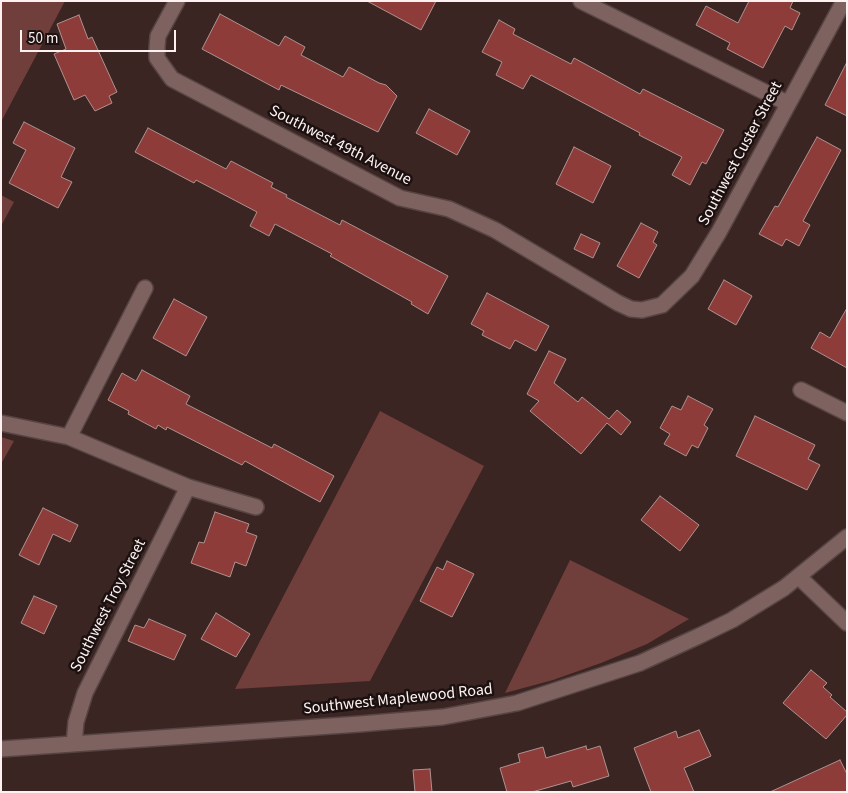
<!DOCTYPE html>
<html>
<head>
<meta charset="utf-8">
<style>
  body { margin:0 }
  #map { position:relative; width:848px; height:793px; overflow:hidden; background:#3b2523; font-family:"Source Sans 3",sans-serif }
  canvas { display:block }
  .frame { position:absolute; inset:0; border:2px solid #fef1f0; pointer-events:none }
  .scale { position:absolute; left:20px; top:30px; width:156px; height:22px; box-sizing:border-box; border:2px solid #fef1f0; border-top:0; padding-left:6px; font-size:15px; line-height:18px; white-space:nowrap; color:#fef1f0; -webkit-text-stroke:4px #1b1110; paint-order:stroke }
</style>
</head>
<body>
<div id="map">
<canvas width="848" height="793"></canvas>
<div class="frame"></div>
<div class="scale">50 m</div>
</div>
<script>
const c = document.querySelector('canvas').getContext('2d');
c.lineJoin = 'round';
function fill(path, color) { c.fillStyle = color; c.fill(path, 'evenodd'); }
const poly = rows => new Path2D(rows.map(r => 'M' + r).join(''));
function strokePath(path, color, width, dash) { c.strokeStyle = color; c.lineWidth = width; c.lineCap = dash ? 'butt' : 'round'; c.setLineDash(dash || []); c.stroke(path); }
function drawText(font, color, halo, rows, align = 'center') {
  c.font = font + ' "Source Sans 3",sans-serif'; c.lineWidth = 5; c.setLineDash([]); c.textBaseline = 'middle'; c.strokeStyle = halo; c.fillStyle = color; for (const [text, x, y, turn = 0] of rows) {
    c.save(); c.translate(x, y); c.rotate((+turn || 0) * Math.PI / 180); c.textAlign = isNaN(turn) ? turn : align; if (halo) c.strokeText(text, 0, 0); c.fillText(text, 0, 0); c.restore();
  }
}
const green = poly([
  [1,1,65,1,1,122],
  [1,195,14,202,1,226],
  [380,411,484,466,370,681,235,689],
  [1,437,14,441,1,464],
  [570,560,689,619,647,644,601,663,553,680,505,693]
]);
const building = poly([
  [367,1,436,1,421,30,367,1],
  [749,1,793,1,790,8,800,13,792,30,785,26,763,68,727,49,730,43,696,25,706,6,738,23,749,1],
  [220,14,279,46,285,36,305,47,301,55,343,77,349,67,379,83,386,85,397,96,378,132,281,85,279,90,202,49,220,14],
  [79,15,88,39,92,37,117,92,109,96,112,103,95,111,85,95,74,100,54,54,66,49,57,24,79,15],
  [499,20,515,29,513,34,571,64,574,58,640,94,643,89,724,130,706,164,702,162,690,185,672,175,682,157,639,135,640,133,531,75,523,89,496,75,502,62,482,52,499,20],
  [847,62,847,116,825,105,847,62],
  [429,109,470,131,457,155,416,133,429,109],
  [24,122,75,148,61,177,72,182,58,208,9,183,26,150,13,143,24,122],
  [148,128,226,169,231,161,273,183,271,187,287,195,286,197,340,225,342,220,448,276,428,314,411,304,412,302,330,256,332,254,275,224,269,236,250,226,257,212,196,180,194,183,135,152,148,128],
  [817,137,841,150,803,221,810,225,799,246,786,239,782,246,759,234,775,206,778,207,817,137],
  [574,147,611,166,593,203,556,184,574,147],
  [641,223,658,232,653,242,657,245,639,278,617,266,641,223],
  [581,234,600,243,593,258,574,249,581,234],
  [724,280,752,296,736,325,708,309,724,280],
  [487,293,549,326,536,351,515,340,510,349,482,335,484,331,471,324,487,293],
  [174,299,207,317,186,356,153,338,174,299],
  [847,308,847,368,811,348,820,332,830,338,847,308],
  [549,351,566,359,554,383,578,402,582,397,609,419,617,410,631,422,621,435,607,423,581,454,530,411,539,401,527,394,549,351],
  [142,370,190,396,186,404,272,448,274,444,334,476,320,502,245,461,242,465,167,427,166,430,158,425,156,429,128,414,129,411,108,400,122,373,136,381,142,370],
  [688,396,713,409,704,425,708,428,698,448,692,445,686,456,664,444,670,434,660,428,672,406,681,410,688,396],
  [755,416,815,445,808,459,820,465,807,490,736,456,755,416],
  [660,496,699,525,680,551,641,520,660,496],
  [43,508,78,525,70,542,53,534,39,565,19,555,43,508],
  [215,512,249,524,246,532,257,536,246,566,235,562,230,577,191,563,199,542,204,543,215,512],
  [447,561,474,574,452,617,420,601,437,567,443,570,447,561],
  [34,596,57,606,44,634,21,623,34,596],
  [216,613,250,634,236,657,201,639,216,613],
  [149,619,186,635,174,660,128,641,135,625,144,628,149,619],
  [811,670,827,683,823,687,832,695,830,697,847,712,847,715,826,739,783,703,811,670],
  [699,730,711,756,684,768,694,792,651,792,634,748,676,731,678,738,699,730],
  [586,746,587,750,600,746,609,776,573,787,571,781,532,792,507,792,500,768,520,762,518,754,543,747,546,758,586,746],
  [840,760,847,774,847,792,770,792,840,760],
  [430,769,432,792,415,792,413,770,430,769]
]);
const minor = poly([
  [177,1,158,36,157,48,157,58,172,79,400,198,449,209,495,230,618,303,631,309,642,310,662,305,692,276,719,232,844,1],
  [581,1,787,103],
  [801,390,847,413],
  [1,423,69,437,188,487,256,507],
  [69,437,145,288],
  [799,577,847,623],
  [74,744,76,722,85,693,188,487],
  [1,749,360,724,443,717,517,703,640,663,699,636,732,620,784,588,847,537]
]);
const streetNames = [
  ["Southwest 49th Avenue",340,146,27],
  ["Southwest Custer Street",741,154,-62],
  ["Southwest Troy Street",109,606,-63],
  ["Southwest Maplewood Road",398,700,-6]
];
fill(green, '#703e3b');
fill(building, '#8d3c39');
strokePath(building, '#ae928f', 1);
strokePath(minor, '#564443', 18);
strokePath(minor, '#7d6260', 15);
drawText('16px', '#fef1f0', '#1b1110', streetNames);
</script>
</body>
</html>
